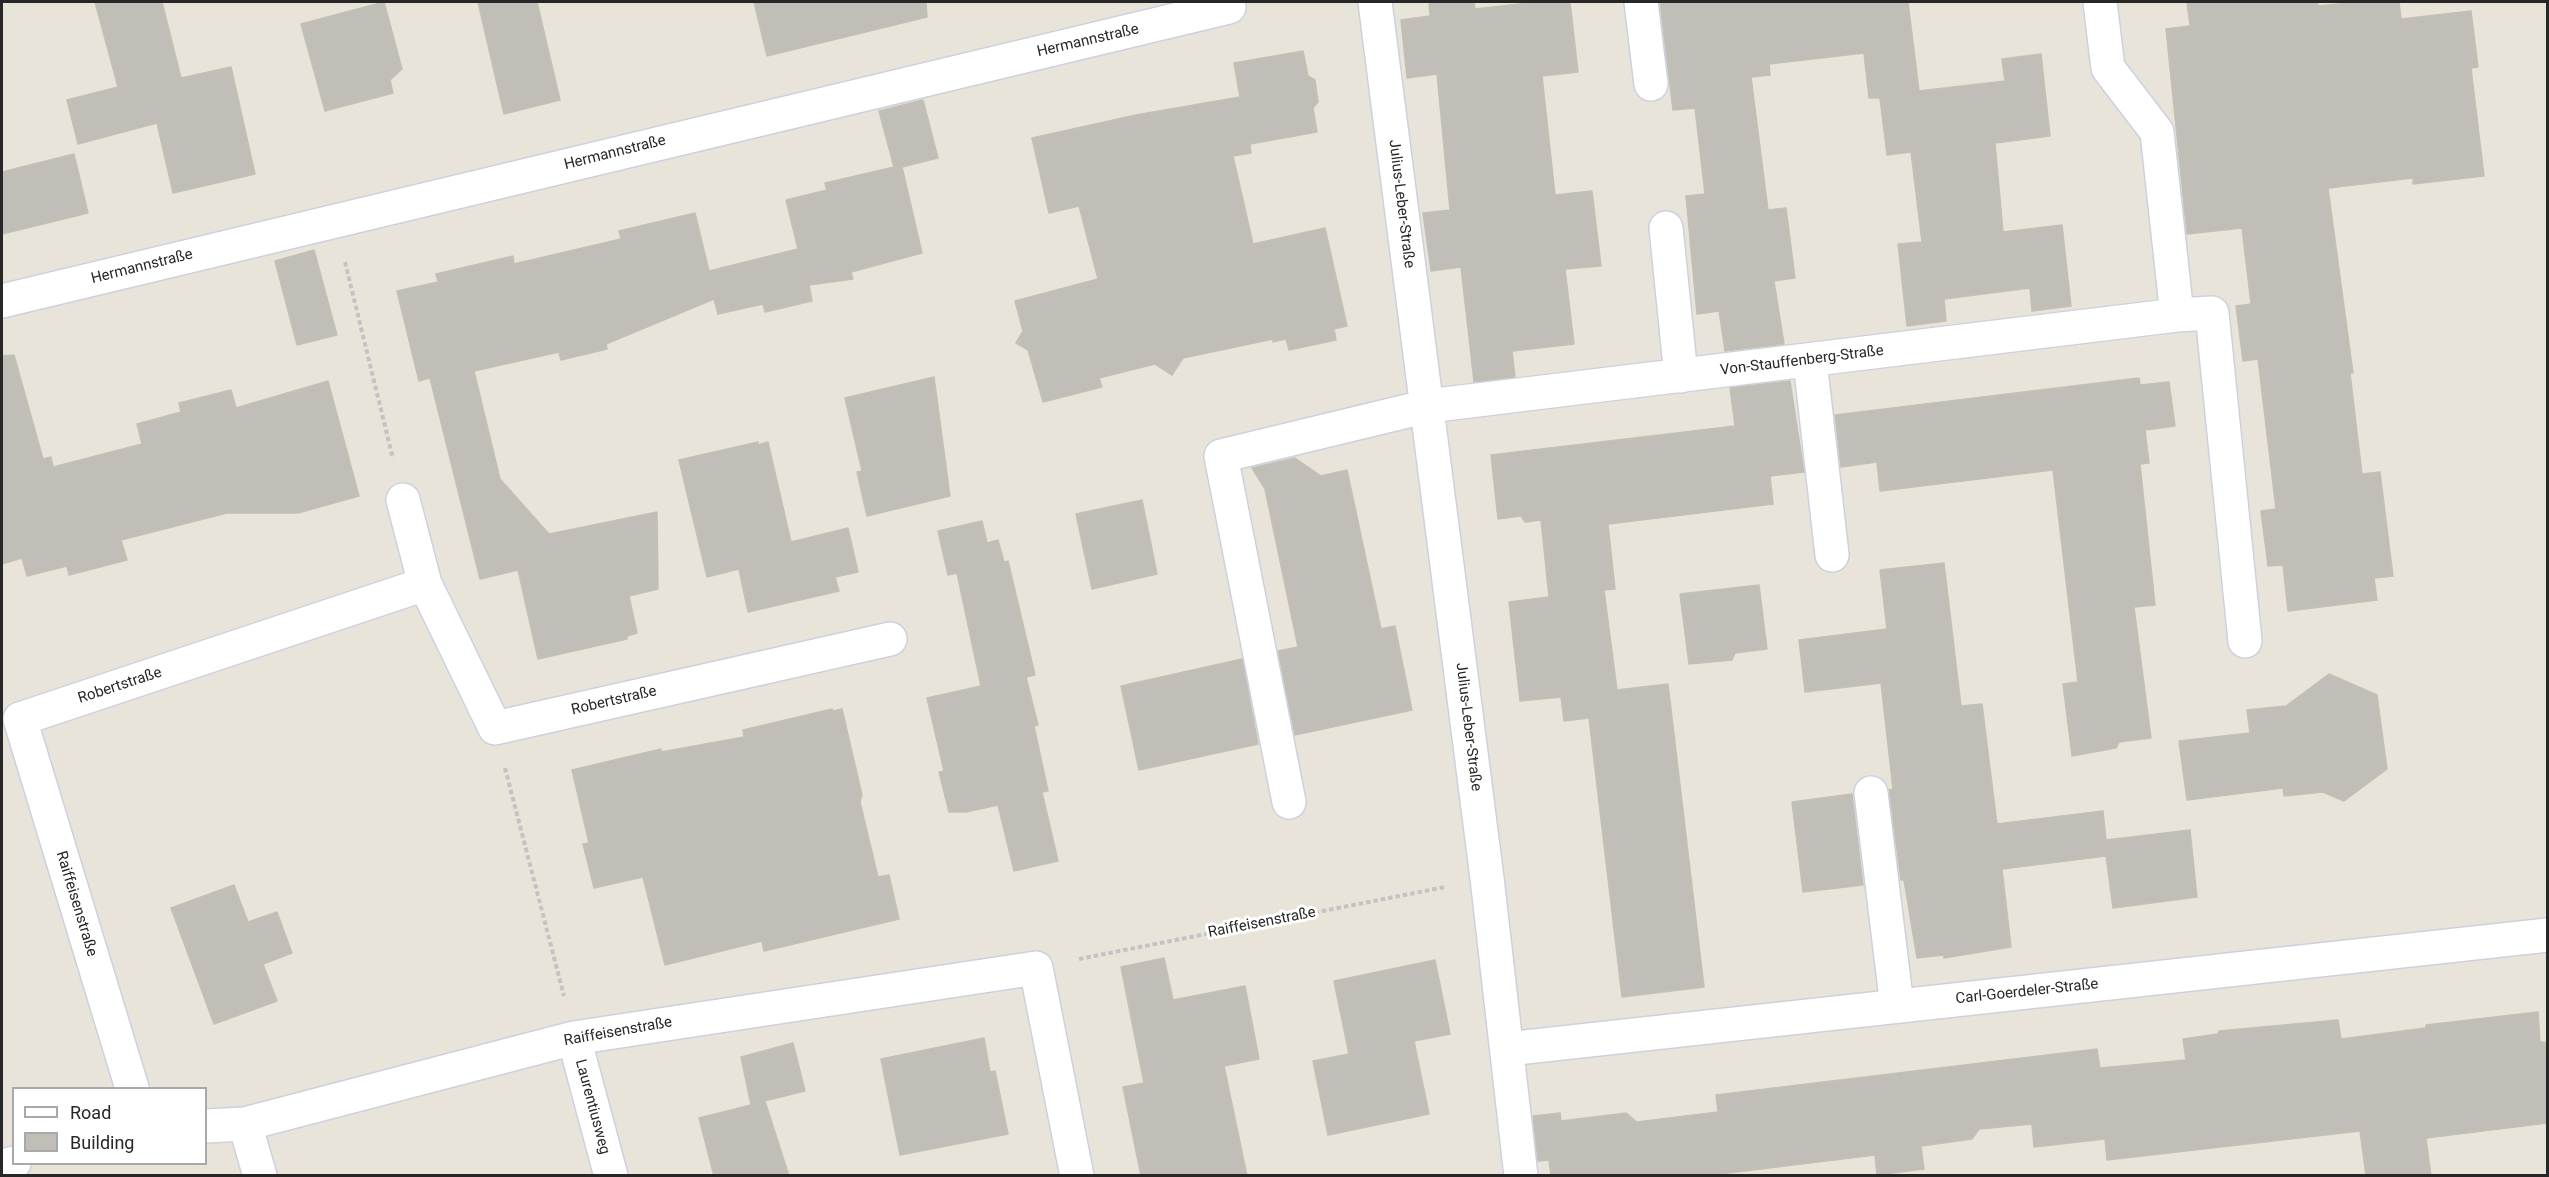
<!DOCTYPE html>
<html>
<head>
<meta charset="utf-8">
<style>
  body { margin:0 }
  #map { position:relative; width:2549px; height:1177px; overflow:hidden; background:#e8e4da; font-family:Roboto,sans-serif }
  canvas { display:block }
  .frame { position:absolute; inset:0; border:3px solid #272727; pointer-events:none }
  .legend { position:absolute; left:12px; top:1087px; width:195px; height:78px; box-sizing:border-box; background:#fff; border:2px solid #a9a9a9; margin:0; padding:8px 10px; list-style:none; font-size:18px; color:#272727 }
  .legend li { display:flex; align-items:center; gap:12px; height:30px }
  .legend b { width:30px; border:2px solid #a9a9a9 }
</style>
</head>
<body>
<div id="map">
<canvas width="2549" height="1177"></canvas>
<div class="frame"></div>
<ul class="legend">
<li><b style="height:8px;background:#fff"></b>Road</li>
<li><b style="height:16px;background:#c0beb6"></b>Building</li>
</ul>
</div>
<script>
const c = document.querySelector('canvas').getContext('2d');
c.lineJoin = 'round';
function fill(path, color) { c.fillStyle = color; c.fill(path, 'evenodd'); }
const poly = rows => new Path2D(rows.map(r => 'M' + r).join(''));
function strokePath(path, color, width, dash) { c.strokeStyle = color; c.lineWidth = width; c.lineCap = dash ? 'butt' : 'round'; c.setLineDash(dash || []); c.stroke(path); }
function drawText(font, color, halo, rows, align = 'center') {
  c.font = font + ' Roboto,sans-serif'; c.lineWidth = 6; c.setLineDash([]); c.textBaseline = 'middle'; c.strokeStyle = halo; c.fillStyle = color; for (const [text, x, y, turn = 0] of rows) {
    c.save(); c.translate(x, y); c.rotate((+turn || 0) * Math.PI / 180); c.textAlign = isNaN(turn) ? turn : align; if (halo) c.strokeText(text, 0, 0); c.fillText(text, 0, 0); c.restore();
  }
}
const building = poly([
  [95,2,162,2,181,78,231,67,255,174,173,193,157,123,78,144,67,100,118,87,95,2],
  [384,2,402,69,390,80,393,93,325,111,301,24,384,2],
  [478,2,537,2,560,100,504,114,478,2],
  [754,2,926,2,927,17,767,56,754,2],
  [1429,2,1474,2,1475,9,1537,2,1570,2,1578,72,1542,76,1555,195,1592,191,1601,266,1565,269,1574,344,1512,351,1515,377,1474,382,1461,267,1431,271,1423,213,1450,210,1437,74,1407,78,1401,20,1430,16,1429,2],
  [1660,2,1908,2,1919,91,2005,81,2002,59,2041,54,2050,136,1995,143,2003,232,2062,225,2071,306,2032,311,2030,288,1944,299,1946,321,1907,326,1898,244,1922,242,1911,152,1887,155,1880,98,1869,98,1864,53,1769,64,1770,75,1751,77,1768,210,1786,208,1795,278,1774,281,1784,344,1725,351,1719,311,1697,314,1686,196,1705,194,1695,108,1673,110,1660,2],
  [2187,2,2318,2,2318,6,2360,2,2399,2,2401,19,2471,11,2478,67,2471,68,2484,176,2413,184,2413,178,2328,188,2353,373,2350,373,2362,474,2380,472,2393,576,2374,578,2377,600,2288,611,2283,565,2268,566,2261,511,2276,509,2258,359,2243,361,2236,306,2251,304,2242,228,2187,234,2166,29,2190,26,2187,2],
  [1303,51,1308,76,1315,80,1318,102,1313,108,1317,132,1250,144,1251,153,1233,156,1253,244,1325,228,1347,326,1334,329,1336,340,1289,350,1286,339,1273,342,1273,339,1183,358,1172,375,1155,364,1099,378,1102,387,1043,402,1028,350,1016,343,1023,331,1015,301,1098,279,1079,206,1049,213,1032,138,1136,115,1240,97,1234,63,1303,51],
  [923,100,938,158,902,167,922,253,851,272,853,279,809,285,812,301,765,312,763,304,718,314,714,299,606,344,607,349,561,360,559,352,474,371,500,479,549,534,657,512,658,589,629,596,637,633,627,636,627,639,538,659,518,570,480,579,430,378,419,381,397,291,438,282,436,274,513,256,514,264,621,239,619,231,695,213,709,271,798,249,786,200,827,190,825,183,894,167,879,111,923,100],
  [74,154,88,213,2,234,2,172,74,154],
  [314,250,337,335,297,345,275,261,314,250],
  [14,355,43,459,51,457,53,467,142,444,137,424,181,412,179,403,231,390,236,408,328,381,359,496,298,513,227,513,121,540,127,560,69,575,67,566,27,576,22,558,2,564,2,356,14,355],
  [934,377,950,496,867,516,857,472,862,471,845,398,934,377],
  [2139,378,2140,385,2169,382,2175,426,2145,430,2149,463,2140,464,2155,605,2134,607,2151,738,2119,742,2116,748,2072,756,2063,684,2078,682,2053,470,1880,491,1877,462,1841,467,1835,415,2139,378],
  [1790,381,1804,472,1770,476,1773,504,1608,524,1615,589,1604,590,1617,690,1668,684,1704,987,1622,997,1589,718,1564,721,1561,697,1520,701,1509,602,1549,597,1541,520,1525,522,1521,516,1498,519,1491,455,1735,426,1730,388,1790,381],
  [758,442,758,445,768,442,791,542,848,528,858,572,835,577,839,591,748,612,739,569,707,577,679,460,758,442],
  [1295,458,1321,476,1347,470,1381,629,1395,626,1412,710,1295,735,1278,651,1298,647,1265,489,1252,468,1295,458],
  [1142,500,1157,574,1092,589,1076,514,1142,500],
  [982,521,987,543,998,540,1004,562,1008,561,1035,675,1026,677,1038,725,1034,726,1048,791,1042,792,1058,861,1014,871,998,805,966,812,949,812,939,772,944,771,927,698,981,686,957,573,948,575,938,531,982,521],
  [1944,563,1961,706,1982,704,1997,824,2103,811,2106,840,2190,830,2197,897,2113,908,2106,856,2002,869,2011,947,1944,958,1944,955,1917,958,1904,880,1901,880,1889,790,1893,789,1881,683,1805,692,1799,640,1887,629,1880,570,1944,563],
  [1759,585,1767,649,1735,653,1732,660,1689,664,1680,594,1759,585],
  [1242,659,1258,744,1139,770,1121,686,1242,659],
  [2329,674,2377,695,2387,769,2344,801,2323,792,2284,796,2283,788,2187,800,2179,741,2250,733,2247,710,2286,706,2329,674],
  [832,709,833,711,842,709,862,795,860,802,878,877,889,875,899,919,764,951,762,941,665,965,643,877,594,888,583,844,589,843,572,770,661,749,661,752,744,737,743,730,832,709],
  [1852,794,1863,885,1803,892,1792,802,1852,794],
  [234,885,248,922,277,912,292,953,263,964,277,1001,214,1024,171,908,234,885],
  [1164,958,1173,1000,1245,986,1259,1059,1224,1066,1247,1176,1141,1176,1123,1087,1144,1083,1121,967,1164,958],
  [1435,960,1450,1034,1414,1041,1429,1114,1328,1135,1313,1061,1349,1054,1334,981,1435,960],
  [2538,1012,2540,1042,2545,1042,2547,1065,2547,1123,2426,1138,2431,1176,2366,1176,2360,1131,2107,1160,2105,1139,2034,1147,2032,1124,1979,1129,1972,1139,1921,1146,1924,1169,1877,1175,1875,1155,1703,1176,1551,1176,1549,1160,1538,1161,1533,1116,1560,1113,1561,1121,1626,1113,1637,1122,1718,1112,1716,1095,2097,1049,2100,1068,2186,1060,2183,1039,2218,1034,2219,1031,2338,1020,2341,1039,2426,1028,2426,1025,2538,1012],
  [984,1038,990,1072,995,1071,1008,1134,900,1155,881,1059,984,1038],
  [793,1043,805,1091,760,1102,765,1101,789,1176,714,1176,699,1118,751,1105,741,1057,793,1043]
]);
const path = poly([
  [345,262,393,459],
  [505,768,564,996],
  [1079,959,1445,887]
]);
const minor = poly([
  [1375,2,1487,878,1521,1176],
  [1641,2,1651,84],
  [1666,228,1681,376],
  [2,301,1229,7],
  [2177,315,2212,313,2245,641],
  [1810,361,1832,555],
  [403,500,425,584],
  [1871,793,1897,1006],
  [1289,802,1221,456,1428,406,2177,315,2157,132,2108,68,2100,2],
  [574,1038,611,1176],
  [1507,1049,2548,935],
  [132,1088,20,719,425,584,495,728,890,639],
  [245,1124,260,1176],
  [206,1126,245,1124,574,1038,1036,968,1077,1176],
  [2,1166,14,1163]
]);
const streetNames = [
  ["Hermannstraße",1088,41,-13],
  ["Hermannstraße",615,153,-14],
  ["Julius-Leber-Straße",1401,204,83],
  ["Hermannstraße",142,267,-14],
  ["Von-Stauffenberg-Straße",1802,361,-7],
  ["Robertstraße",120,686,-18],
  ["Robertstraße",614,701,-13],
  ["Julius-Leber-Straße",1468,727,83],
  ["Raiffeisenstraße",76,904,73],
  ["Raiffeisenstraße",1262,923,-11],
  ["Carl-Goerdeler-Straße",2027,992,-6],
  ["Raiffeisenstraße",618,1032,-10],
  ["Laurentiusweg",592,1107,75]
];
fill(building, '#c0beb6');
strokePath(building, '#c3c0b4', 1.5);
strokePath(minor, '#cfd0df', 36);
strokePath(path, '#c3c3c3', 4, [4.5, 3]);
strokePath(minor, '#fff', 33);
drawText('15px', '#272727', '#fff', streetNames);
</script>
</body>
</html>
